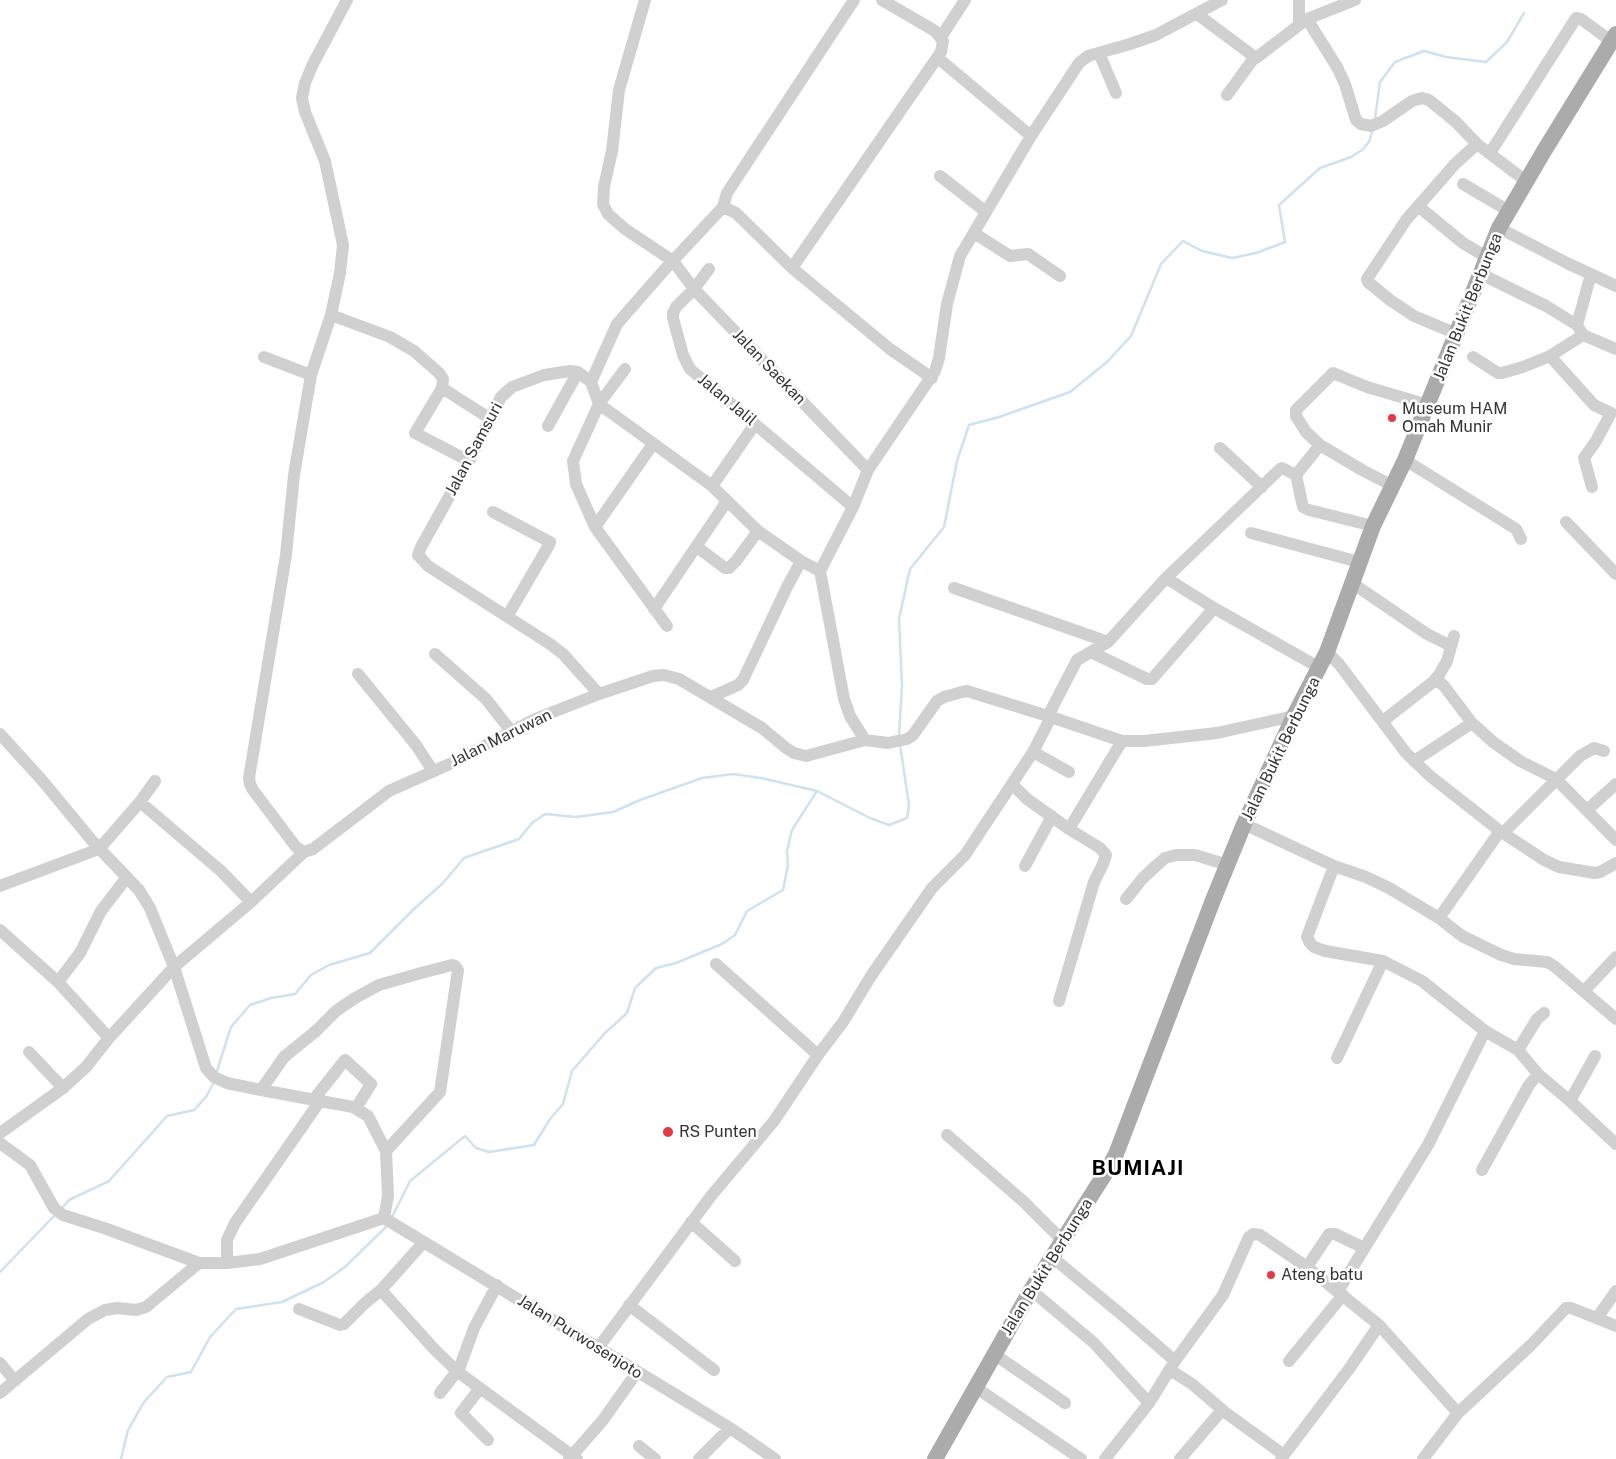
<!DOCTYPE html>
<html>
<head>
<meta charset="utf-8">
<style>
  body { margin:0 }
  canvas { display:block; background:#fff }
</style>
</head>
<body>
<canvas width="1616" height="1459"></canvas>
<script>
const c = document.querySelector('canvas').getContext('2d');
c.lineJoin = 'round';
const poly = rows => new Path2D(rows.map(r => 'M' + r).join(''));
function strokePath(path, color, width, dash) { c.strokeStyle = color; c.lineWidth = width; c.lineCap = dash ? 'butt' : 'round'; c.setLineDash(dash || []); c.stroke(path); }
function drawText(font, color, halo, rows, align = 'center') {
  c.font = font + ' "Public Sans",sans-serif'; c.lineWidth = 5; c.setLineDash([]); c.textBaseline = 'middle'; c.strokeStyle = halo; c.fillStyle = color; for (const [text, x, y, turn = 0] of rows) {
    c.save(); c.translate(x, y); c.rotate((+turn || 0) * Math.PI / 180); c.textAlign = isNaN(turn) ? turn : align; if (halo) c.strokeText(text, 0, 0); c.fillText(text, 0, 0); c.restore();
  }
}
const stream = poly([
  [1375,119,1380,82,1395,62,1424,51,1446,57,1486,62,1507,42,1524,13],
  [899,736,902,686,899,619,910,569,944,527,957,461,969,425,999,417,1070,392,1107,362,1131,336,1161,264,1183,241,1202,251,1232,258,1256,253,1285,242,1279,205,1320,168,1351,157,1362,150,1369,142,1373,129],
  [216,1074,231,1027,250,1005,271,998,295,994,311,975,329,965,370,953,414,909,443,883,464,858,519,839,532,823,545,814,576,817,613,812,640,800,702,778,733,774,761,778,817,791,870,818,889,825,907,818,909,805,900,744],
  [62,1208,69,1200,109,1181,167,1116,194,1110,206,1097,214,1082],
  [391,1219,410,1181,465,1136,476,1148,489,1152,534,1145,550,1119,563,1104,572,1071,605,1033,627,1013,635,988,656,968,676,963,722,944,735,935,747,911,783,890,788,865,787,851,792,830,817,791],
  [0,1272,56,1214],
  [121,1459,128,1430,144,1402,167,1377,191,1372,210,1337,236,1309,282,1302,324,1282,345,1267,387,1226]
]);
const minor = poly([
  [645,0,619,90,612,151,604,187,603,204,608,214,625,229,673,261,694,289,868,470],
  [1355,0,1307,19,1337,67,1345,84,1356,120,1361,124,1371,126,1383,121,1412,101,1422,98,1429,100,1456,122,1477,144,1526,181],
  [1197,14,1256,58,1307,19],
  [1299,24,1299,0],
  [941,37,965,0],
  [1099,53,1116,93],
  [938,58,1031,136],
  [1227,95,1254,58],
  [1490,153,1576,18,1581,19,1611,41],
  [940,176,986,212],
  [1463,184,1509,211],
  [1418,206,1463,243,1488,258],
  [723,207,736,213,792,268,890,349,932,378],
  [1499,228,1567,263,1616,286],
  [974,233,1010,256,1028,254,1060,276],
  [792,268,941,52,943,41,935,31,882,0],
  [709,269,694,289,676,307,673,313,673,318,683,355,690,369,853,507],
  [331,315,390,337,414,351,439,373,443,379,442,388,415,433,469,461],
  [1577,325,1591,274],
  [1457,334,1414,316,1390,300,1368,282,1367,279,1406,220,1455,164,1477,144],
  [1583,335,1616,349],
  [1550,356,1594,405,1611,413,1596,441,1584,458,1592,487],
  [264,357,311,375],
  [1473,357,1498,373,1502,373,1523,367,1550,356,1583,335,1577,325,1546,306,1481,274],
  [625,369,599,404,573,461,576,484,595,527,667,626],
  [591,382,617,324,666,268,723,207,727,193,854,0],
  [442,388,489,418],
  [548,426,578,372],
  [1220,448,1262,487],
  [1405,460,1516,529,1521,539],
  [1296,475,1303,507,1309,510,1373,526],
  [712,486,755,424],
  [1393,486,1362,470,1320,445,1306,432,1296,416,1296,410,1333,373,1367,387,1428,405],
  [493,512,550,542,549,545,508,615],
  [1566,522,1616,574],
  [595,527,653,444],
  [1251,533,1359,562],
  [697,547,725,568,729,568,736,561,758,531],
  [820,571,844,699,850,716,865,740],
  [1166,578,1214,608,1320,668],
  [1352,583,1427,634,1451,646],
  [954,588,1108,642],
  [654,609,727,501],
  [1091,652,1147,679,1152,679,1214,608],
  [1327,652,1339,664,1406,753,1430,776,1500,831,1544,860,1559,867,1595,873,1600,872,1616,863],
  [435,654,486,699,511,731],
  [358,674,416,745,433,771],
  [1436,679,1444,686,1472,723,1493,742,1520,761,1556,779,1616,840],
  [599,694,563,654,550,644,428,566,418,555,421,547,469,461,501,397,512,387,544,375,570,371,578,372,591,382,599,404,712,486,758,531,801,561,820,571,853,507,868,470,935,371,939,358,947,304,960,256,1031,136,1079,63,1088,56,1130,44,1156,35,1222,0],
  [711,697,738,685,743,680,787,587,801,561],
  [1048,716,1077,660,1108,642,1166,578,1280,469,1282,468,1296,475,1320,445],
  [1383,721,1433,682,1439,675,1447,661,1454,636],
  [0,734,41,779,94,843,139,890,150,908,174,967,251,902,304,852,313,849,389,791,452,763,535,719,599,694,653,676,664,675,679,679,762,728,786,748,794,753,806,756,865,740,888,743,907,739,913,735,937,701,944,697,962,692,967,691,1051,717,1122,741,1144,741,1217,733,1294,716],
  [1033,752,1069,772],
  [1414,761,1472,723],
  [1013,785,1027,799,1069,829,1100,848,1106,855,1103,864,1094,882,1059,1001],
  [140,802,221,871,251,902],
  [1587,810,1616,784],
  [1244,824,1334,866,1366,877,1389,888,1439,918,1500,831],
  [1069,829,1122,741],
  [1503,833,1580,756,1594,748,1604,751],
  [304,852,296,847,253,790,250,784,249,778,286,555,294,475,311,375,331,315,340,273,343,245,325,161,305,112,302,98,305,83,313,64,347,0],
  [1025,866,1052,816],
  [1334,866,1307,937,1310,943,1314,947,1325,951,1383,961],
  [0,886,99,849,140,802,155,781],
  [1126,899,1143,878,1158,864,1165,858,1176,855,1195,855,1228,865],
  [1439,918,1462,936,1501,955,1514,959,1547,962,1554,966,1616,1019],
  [0,930,58,982,109,1038],
  [716,964,818,1055],
  [58,982,80,953,101,911,127,877],
  [1584,991,1616,957],
  [1518,1050,1537,1019,1544,1013],
  [29,1052,63,1088],
  [1337,1058,1383,961,1422,981,1485,1031,1518,1050,1538,1074,1570,1101,1616,1144],
  [261,1090,284,1057,316,1031,336,1011,355,998,379,985,421,973,452,965,455,966,458,970,440,1092,386,1151],
  [314,1099,345,1060,371,1084,356,1108],
  [1570,1101,1595,1056],
  [0,1133,63,1088,86,1067,109,1038,174,967,206,1068,214,1077,227,1083,261,1090,353,1107,368,1116,386,1151,388,1196,384,1218],
  [947,1135,1024,1202,1062,1240],
  [0,1143,30,1165,54,1208,63,1215,107,1229,199,1263,227,1263,260,1259,384,1218],
  [1482,1170,1529,1085,1538,1074],
  [384,1218,676,1395,730,1428,775,1459],
  [691,1222,735,1261],
  [1052,1257,1128,1320,1175,1361],
  [227,1263,227,1240,235,1223,320,1101],
  [1307,1267,1329,1234,1335,1234,1364,1248],
  [381,1290,435,1350,458,1372,577,1459],
  [1031,1290,1094,1343,1149,1403],
  [1338,1291,1428,1145,1485,1031],
  [629,1305,714,1370],
  [299,1309,340,1325,344,1324,365,1303,381,1290,423,1243],
  [1597,1318,1616,1291],
  [598,1348,711,1196,774,1121,818,1055,843,1022,871,976,932,888,965,855,1033,752,1051,717],
  [994,1354,1065,1403],
  [1289,1361,1343,1295],
  [0,1363,15,1381],
  [1170,1370,1192,1384,1226,1413,1284,1455,1281,1459],
  [458,1372,474,1328,497,1285],
  [975,1387,1081,1459],
  [480,1388,461,1413,488,1440],
  [0,1393,88,1319,105,1310,117,1308,136,1310,146,1307,199,1263],
  [440,1393,457,1371],
  [639,1446,655,1459],
  [1284,1455,1349,1369,1379,1325],
  [569,1459,603,1420,637,1372],
  [699,1459,730,1428],
  [1105,1459,1149,1403,1175,1361,1223,1295,1249,1237,1253,1234,1260,1235,1307,1267,1379,1325,1458,1413],
  [1180,1459,1222,1410],
  [1423,1459,1458,1413,1531,1345,1566,1308,1571,1308,1616,1326]
]);
const major = poly([
  [935,1459,1031,1290,1108,1169,1116,1154,1213,900,1244,824,1294,716,1327,652,1373,526,1405,460,1499,228,1544,151,1616,34]
]);
const markers = [
  [1392,418,5,"#e63946"],
  [668,1132,6,"#e63946"],
  [1271,1275,5,"#e63946"]
];
const streetNames = [
  ["Jalan Bukit Berbunga",1468,307,-68],
  ["Jalan Saekan",769,367,46],
  ["Jalan Jalil",727,400,40],
  ["Jalan Samsuri",474,449,-62],
  ["Jalan Maruwan",501,738,-26],
  ["Jalan Bukit Berbunga",1281,749,-64],
  ["Jalan Bukit Berbunga",1047,1267,-58],
  ["Jalan Purwosenjoto",580,1337,32]
];
const poiNames = [
  ["Museum HAM",1402,409],
  ["Omah Munir",1402,427],
  ["RS Punten",679,1132],
  ["Ateng batu",1281,1275]
];
const districtNames = [
  ["BUMIAJI",1138,1169]
];
strokePath(stream, '#cfe2ee', 2.5);
strokePath(minor, '#d0d0d0', 12);
strokePath(major, '#ababab', 16);
for (const [x, y, r, color] of markers) { const dot = new Path2D(); dot.arc(x, y, r, 0, 2 * Math.PI); c.fillStyle = color; c.fill(dot); strokePath(dot, '#fff', 2); }
drawText('16px', '#333', '#fff', streetNames);
drawText('16px', '#333', '#fff', poiNames, 'left');
c.letterSpacing = '1px';
drawText('bold 21px', '#000', '#fff', districtNames);
c.letterSpacing = '0px';
</script>
</body>
</html>
